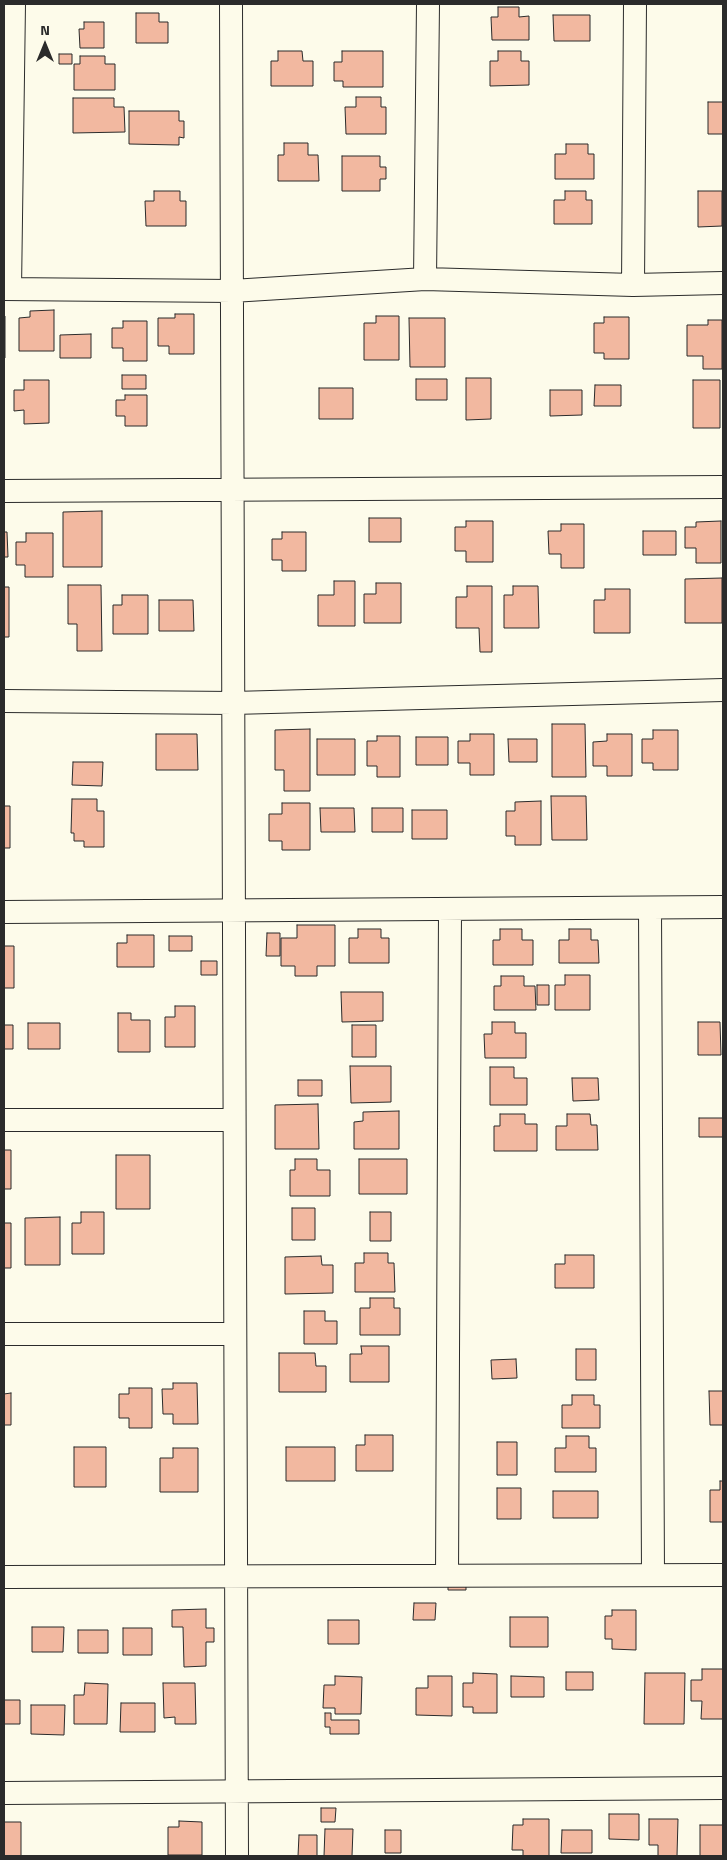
<!DOCTYPE html>
<html>
<head>
<meta charset="utf-8">
<style>
  body { margin:0 }
  #map { position:relative; width:727px; height:1860px; overflow:hidden; background:#fdfbea; font-family:"Titillium Web",sans-serif }
  canvas { display:block }
  .frame { position:absolute; inset:0; border:5px solid #2b2b2b; pointer-events:none }
  .north { position:absolute; left:20px; top:20px; width:50px; height:50px; -webkit-text-stroke:4px #fdfbea; paint-order:stroke; rotate:0deg; font-size:14px; font-weight:700; line-height:20px; text-align:center; color:#2b2b2b }
  .north::after { content:''; display:block; margin:auto; width:18px; height:22px; background:#2b2b2b; clip-path:polygon(50% 0,100% 100%,50% 72%,0 100%) }
</style>
</head>
<body>
<div id="map">
<canvas width="727" height="1860"></canvas>
<div class="frame"></div>
<div class="north">N</div>
</div>
<script>
const c = document.querySelector('canvas').getContext('2d');
c.lineJoin = 'round';
function fill(path, color) { c.fillStyle = color; c.fill(path, 'evenodd'); }
const poly = rows => new Path2D(rows.map(r => 'M' + r).join(''));
function strokePath(path, color, width, dash) { c.strokeStyle = color; c.lineWidth = width; c.lineCap = dash ? 'butt' : 'round'; c.setLineDash(dash || []); c.stroke(path); }
const building = poly([
  [498,7,519,7,519,17,529,16,529,40,492,40,491,17,498,17,498,7],
  [136,13,159,13,159,22,168,22,168,43,136,43,136,13],
  [553,15,590,15,590,41,554,41,553,15],
  [84,22,104,22,104,48,80,48,79,29,84,29,84,22],
  [278,51,302,51,303,61,313,61,313,86,271,86,271,61,278,61,278,51],
  [342,51,383,51,383,87,343,87,343,81,334,81,334,62,342,62,342,51],
  [498,51,521,51,521,61,529,61,529,85,490,86,490,61,498,61,498,51],
  [59,54,72,54,72,64,59,64,59,54],
  [80,56,105,56,105,64,115,64,115,90,74,90,74,64,80,64,80,56],
  [356,97,381,97,381,107,386,107,386,134,346,134,345,107,356,107,356,97],
  [73,98,114,98,114,107,124,107,125,132,73,133,73,98],
  [708,102,723,102,723,134,708,134,708,102],
  [129,111,179,111,179,121,184,121,184,138,179,137,179,145,129,144,129,111],
  [284,143,308,143,308,155,318,155,319,181,278,181,278,155,284,155,284,143],
  [566,144,588,144,588,154,594,154,594,179,555,179,555,154,566,154,566,144],
  [342,156,380,156,380,167,386,167,386,179,380,179,380,191,342,191,342,156],
  [154,191,180,191,180,201,186,201,186,226,146,226,145,201,154,201,154,191],
  [565,191,586,191,586,200,592,200,592,224,554,224,554,200,565,200,565,191],
  [698,191,722,191,722,226,698,227,698,191],
  [54,310,54,351,19,351,19,318,30,317,30,311,54,310],
  [175,314,194,314,194,354,169,354,169,346,158,346,158,318,175,318,175,314],
  [4,316,5,316,5,358,4,358,4,316],
  [376,316,399,316,399,360,364,360,364,323,376,323,376,316],
  [604,317,629,317,629,359,604,359,604,353,594,353,594,323,604,323,604,317],
  [409,318,445,318,445,367,410,367,409,318],
  [708,320,722,320,722,369,703,369,703,356,687,356,687,325,708,325,708,320],
  [123,321,147,321,147,361,123,361,123,348,112,348,112,328,123,328,123,321],
  [91,334,91,358,60,358,60,335,91,334],
  [122,375,146,375,146,389,122,389,122,375],
  [466,378,491,378,491,419,466,420,466,378],
  [416,379,447,379,447,400,416,400,416,379],
  [24,380,49,380,49,423,24,424,24,410,14,411,14,390,24,390,24,380],
  [693,380,720,380,720,428,693,428,693,380],
  [595,385,621,385,621,406,594,406,595,385],
  [319,388,353,388,353,419,319,419,319,388],
  [550,390,582,390,582,415,550,416,550,390],
  [125,395,147,395,147,426,125,426,125,416,116,416,116,400,125,400,125,395],
  [102,511,102,567,63,567,63,512,102,511],
  [369,518,401,518,401,542,369,542,369,518],
  [466,521,493,521,493,562,466,562,466,551,455,551,455,527,466,527,466,521],
  [721,521,721,563,696,563,696,548,685,548,685,527,696,527,696,522,721,521],
  [561,524,584,524,584,568,561,568,561,554,549,554,548,531,561,531,561,524],
  [643,531,676,531,676,555,643,555,643,531],
  [4,532,7,532,8,557,4,557,4,532],
  [282,532,306,532,306,571,282,571,282,560,272,560,272,539,282,539,282,532],
  [26,533,53,533,53,577,25,577,25,565,16,565,16,542,26,542,26,533],
  [722,578,722,623,685,623,685,579,722,578],
  [334,581,355,581,355,626,318,626,318,595,334,595,334,581],
  [376,583,401,583,401,623,364,623,364,594,376,594,376,583],
  [68,585,101,585,102,651,77,651,77,624,68,624,68,585],
  [467,586,492,586,492,652,480,652,479,628,456,628,456,597,467,597,467,586],
  [513,586,538,586,539,628,504,628,504,595,513,595,513,586],
  [4,587,9,587,9,637,4,637,4,587],
  [605,589,630,589,630,633,594,633,594,600,605,600,605,589],
  [122,595,148,595,148,634,113,634,113,605,122,605,122,595],
  [159,600,193,600,194,631,159,631,159,600],
  [552,724,585,724,586,777,552,777,552,724],
  [310,729,310,791,284,791,284,770,275,770,275,730,310,729],
  [653,730,678,730,678,770,653,770,653,763,642,763,642,739,653,739,653,730],
  [156,734,197,734,198,770,156,770,156,734],
  [470,734,494,734,494,775,470,775,470,763,458,763,458,741,470,741,470,734],
  [607,734,632,734,632,776,607,776,607,766,593,766,593,742,607,741,607,734],
  [377,736,400,736,400,777,377,777,377,766,367,766,367,741,377,741,377,736],
  [416,737,448,737,448,765,416,765,416,737],
  [317,739,355,739,355,775,317,775,317,739],
  [508,739,537,739,537,762,509,762,508,739],
  [73,762,103,762,102,786,72,785,73,762],
  [551,796,586,796,587,840,552,840,551,796],
  [72,799,97,799,97,811,104,811,104,847,84,847,84,841,74,841,74,833,71,833,72,799],
  [541,801,541,845,515,845,515,836,506,836,506,811,515,811,515,802,541,801],
  [282,803,310,803,310,850,282,850,282,841,269,841,269,814,282,814,282,803],
  [4,806,10,806,10,848,4,848,4,806],
  [320,808,354,808,355,832,321,832,320,808],
  [372,808,403,808,403,832,372,832,372,808],
  [412,810,447,810,447,839,412,839,412,810],
  [297,925,335,925,335,966,317,966,317,976,295,976,295,966,281,966,281,938,297,938,297,925],
  [358,929,381,929,381,938,389,938,389,963,349,963,349,938,358,938,358,929],
  [500,929,522,929,522,940,533,940,533,965,493,965,493,940,500,940,500,929],
  [569,929,591,929,591,940,598,940,599,963,559,963,559,940,569,940,569,929],
  [267,933,280,933,280,956,266,956,267,933],
  [127,935,154,935,154,967,117,967,117,943,127,943,127,935],
  [169,936,192,936,192,951,169,951,169,936],
  [4,946,14,946,14,988,4,988,4,946],
  [201,961,217,961,217,975,201,975,201,961],
  [565,975,590,975,590,1010,555,1010,555,985,565,985,565,975],
  [501,976,524,976,524,986,535,986,536,1010,494,1010,494,986,501,986,501,976],
  [537,985,549,985,549,1005,537,1005,537,985],
  [341,992,383,992,383,1021,342,1022,341,992],
  [175,1006,195,1006,195,1047,165,1047,165,1017,175,1017,175,1006],
  [118,1013,131,1013,131,1020,150,1020,150,1052,118,1052,118,1013],
  [492,1022,515,1022,515,1033,526,1033,526,1058,485,1058,484,1034,492,1034,492,1022],
  [698,1022,720,1022,721,1055,698,1055,698,1022],
  [28,1023,60,1023,60,1049,28,1049,28,1023],
  [4,1025,13,1025,13,1049,4,1049,4,1025],
  [352,1025,376,1025,376,1057,352,1057,352,1025],
  [350,1066,391,1066,391,1102,351,1103,350,1066],
  [490,1067,514,1067,514,1078,527,1078,527,1105,490,1105,490,1067],
  [572,1078,598,1078,599,1100,573,1101,572,1078],
  [298,1080,322,1080,322,1096,298,1096,298,1080],
  [318,1104,319,1149,275,1149,275,1105,318,1104],
  [399,1111,399,1149,354,1149,354,1122,363,1121,363,1112,399,1111],
  [500,1114,525,1114,525,1124,537,1124,537,1151,494,1151,494,1126,500,1126,500,1114],
  [567,1114,590,1114,591,1125,597,1125,598,1150,556,1150,556,1126,567,1126,567,1114],
  [699,1118,723,1118,723,1137,699,1137,699,1118],
  [4,1150,11,1150,11,1189,4,1189,4,1150],
  [116,1155,150,1155,150,1209,116,1209,116,1155],
  [295,1159,317,1159,317,1170,330,1170,330,1196,290,1196,290,1170,295,1170,295,1159],
  [359,1159,407,1159,407,1194,359,1194,359,1159],
  [292,1208,315,1208,315,1240,292,1240,292,1208],
  [81,1212,104,1212,104,1254,72,1254,72,1223,81,1223,81,1212],
  [370,1212,391,1212,391,1241,370,1241,370,1212],
  [60,1217,60,1265,25,1265,25,1218,60,1217],
  [4,1223,11,1223,11,1268,4,1268,4,1223],
  [364,1253,388,1253,388,1263,394,1263,395,1292,355,1292,355,1263,364,1263,364,1253],
  [565,1255,594,1255,594,1288,555,1288,555,1264,565,1264,565,1255],
  [321,1256,322,1265,333,1265,333,1293,285,1294,285,1257,321,1256],
  [370,1298,394,1298,394,1308,400,1308,400,1335,360,1335,360,1308,370,1308,370,1298],
  [304,1311,325,1311,325,1321,337,1321,337,1344,304,1344,304,1311],
  [361,1346,389,1346,389,1382,350,1382,350,1354,362,1354,361,1346],
  [576,1349,596,1349,596,1380,576,1380,576,1349],
  [279,1353,315,1353,316,1366,326,1366,326,1392,279,1392,279,1353],
  [516,1359,517,1378,492,1379,491,1360,516,1359],
  [173,1383,197,1383,198,1424,173,1424,173,1414,163,1414,162,1389,173,1389,173,1383],
  [129,1388,152,1388,152,1428,129,1428,129,1418,119,1418,119,1394,129,1394,129,1388],
  [709,1391,723,1391,723,1425,710,1425,709,1391],
  [11,1393,11,1425,4,1425,4,1394,11,1393],
  [572,1395,594,1395,594,1405,600,1405,600,1428,562,1428,562,1405,572,1405,572,1395],
  [365,1435,393,1435,393,1471,356,1471,356,1445,365,1445,365,1435],
  [566,1436,589,1436,589,1448,596,1448,596,1472,555,1472,555,1448,566,1448,566,1436],
  [497,1442,517,1442,517,1475,497,1475,497,1442],
  [74,1447,106,1447,106,1487,74,1487,74,1447],
  [286,1447,335,1447,335,1481,286,1481,286,1447],
  [173,1448,198,1448,198,1492,160,1492,160,1458,173,1458,173,1448],
  [720,1481,723,1481,723,1522,710,1522,710,1490,720,1490,720,1481],
  [497,1488,521,1488,521,1519,497,1519,497,1488],
  [553,1491,598,1491,598,1518,553,1518,553,1491],
  [448,1581,466,1581,466,1590,448,1590,448,1581],
  [414,1603,436,1603,435,1620,413,1620,414,1603],
  [206,1609,206,1628,214,1628,214,1642,206,1642,206,1666,184,1667,183,1627,172,1627,172,1610,206,1609],
  [612,1610,636,1610,636,1650,612,1649,612,1639,605,1639,605,1616,612,1616,612,1610],
  [510,1617,548,1617,548,1647,510,1647,510,1617],
  [328,1620,359,1620,359,1644,328,1644,328,1620],
  [32,1627,64,1627,63,1652,32,1652,32,1627],
  [123,1628,152,1628,152,1655,123,1655,123,1628],
  [78,1630,108,1630,108,1653,78,1653,78,1630],
  [702,1669,723,1669,723,1719,701,1719,702,1701,691,1701,691,1680,702,1680,702,1669],
  [566,1672,593,1672,593,1690,566,1690,566,1672],
  [473,1673,497,1674,497,1713,473,1713,473,1707,463,1707,463,1683,473,1683,473,1673],
  [645,1673,685,1673,684,1724,644,1724,645,1673],
  [335,1676,362,1677,361,1714,335,1714,335,1708,323,1708,324,1685,335,1685,335,1676],
  [428,1676,452,1676,452,1716,416,1715,416,1688,428,1688,428,1676],
  [511,1676,544,1677,544,1697,511,1697,511,1676],
  [85,1683,108,1684,107,1724,74,1724,74,1695,84,1695,85,1683],
  [163,1683,195,1683,196,1724,175,1724,175,1717,164,1718,163,1683],
  [4,1700,20,1700,20,1724,4,1724,4,1700],
  [121,1703,155,1703,155,1732,120,1732,121,1703],
  [31,1705,65,1705,64,1735,31,1734,31,1705],
  [325,1713,331,1713,331,1720,359,1720,359,1734,330,1734,330,1727,325,1727,325,1713],
  [321,1808,336,1808,335,1822,321,1822,321,1808],
  [609,1814,639,1814,639,1840,609,1839,609,1814],
  [523,1819,549,1819,549,1856,523,1856,523,1850,512,1850,513,1825,523,1825,523,1819],
  [649,1819,678,1819,677,1856,658,1856,658,1845,649,1845,649,1819],
  [179,1821,202,1822,202,1855,168,1855,168,1827,179,1827,179,1821],
  [4,1822,21,1822,21,1856,4,1856,4,1822],
  [700,1825,723,1825,723,1856,700,1856,700,1825],
  [325,1829,353,1829,352,1856,324,1856,325,1829],
  [385,1830,401,1830,401,1853,385,1853,385,1830],
  [562,1830,592,1830,592,1853,561,1853,562,1830],
  [299,1835,317,1835,317,1856,298,1856,299,1835]
]);
const street = poly([
  [231,4,237,1856],
  [425,279,428,4],
  [633,285,635,4],
  [4,289,232,291,425,279,633,285,723,283],
  [10,289,14,4],
  [4,491,723,487],
  [4,701,233,703,723,690],
  [650,908,653,1575],
  [4,912,723,907],
  [4,1120,234,1120],
  [4,1334,235,1334],
  [447,1575,450,910],
  [4,1577,723,1575],
  [4,1793,723,1788]
]);
fill(building, '#f2b8a0');
strokePath(building, '#2b2b2b', 1);
strokePath(street, '#2b2b2b', 24);
strokePath(street, '#fdfbea', 22);
</script>
</body>
</html>
